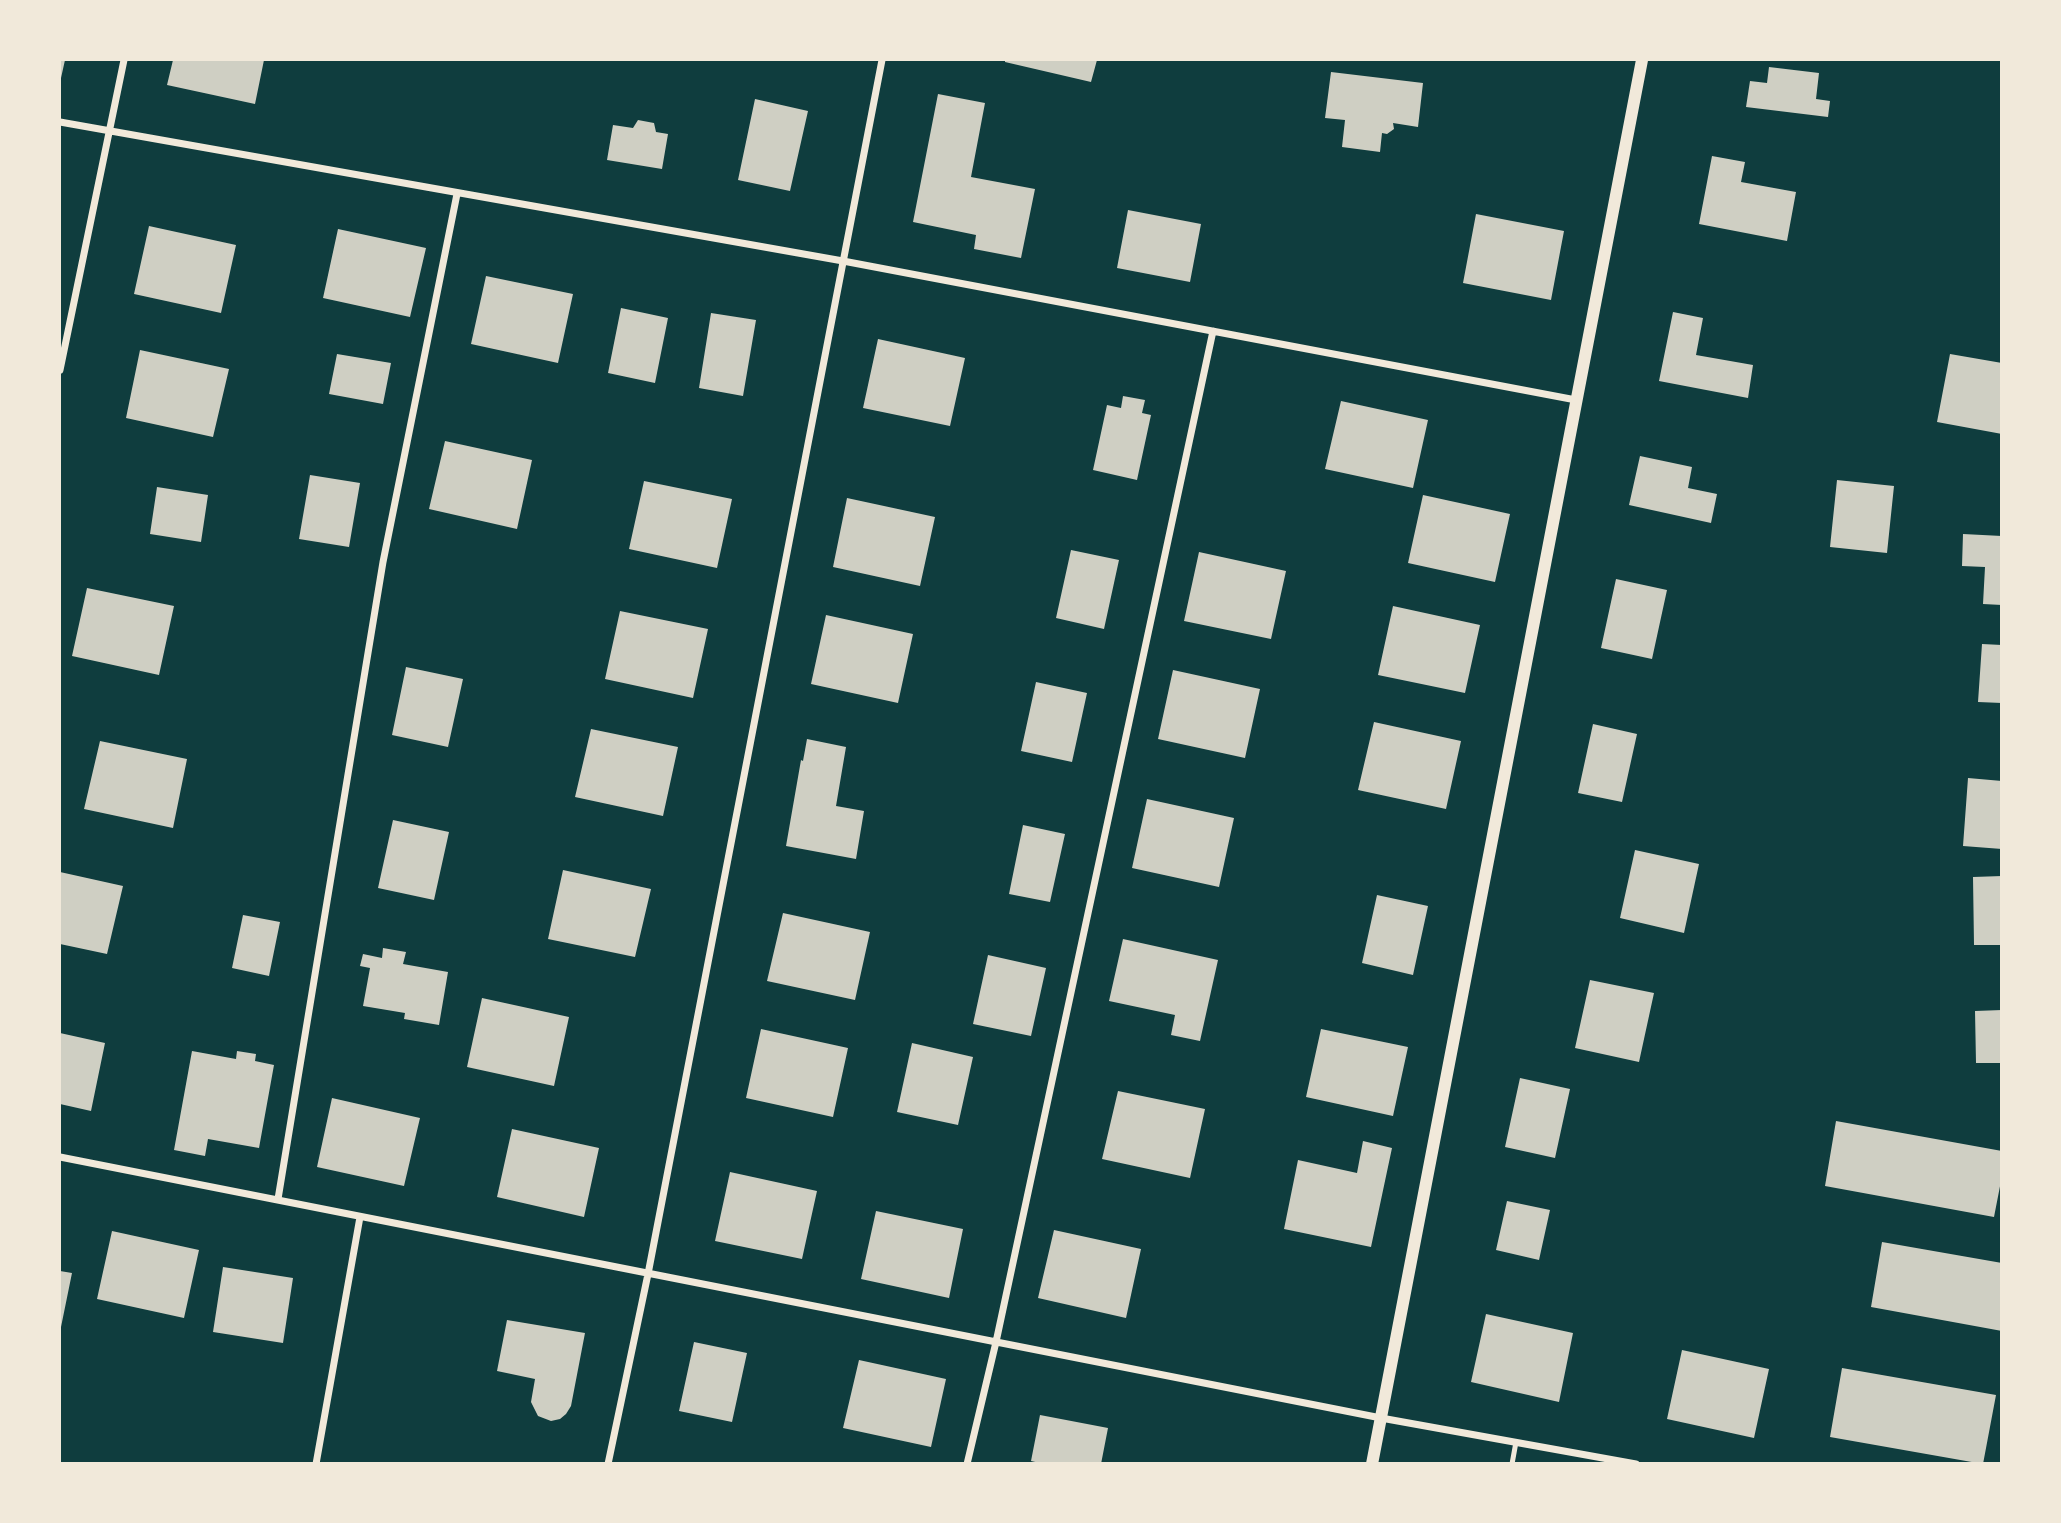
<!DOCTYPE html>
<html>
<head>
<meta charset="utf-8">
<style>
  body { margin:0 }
  #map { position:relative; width:2061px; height:1523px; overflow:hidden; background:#0f3d3e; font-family:Helvetica,sans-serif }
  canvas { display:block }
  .frame { position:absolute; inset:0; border:61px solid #f1e9da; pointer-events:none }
</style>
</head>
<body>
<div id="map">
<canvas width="2061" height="1523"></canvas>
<div class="frame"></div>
</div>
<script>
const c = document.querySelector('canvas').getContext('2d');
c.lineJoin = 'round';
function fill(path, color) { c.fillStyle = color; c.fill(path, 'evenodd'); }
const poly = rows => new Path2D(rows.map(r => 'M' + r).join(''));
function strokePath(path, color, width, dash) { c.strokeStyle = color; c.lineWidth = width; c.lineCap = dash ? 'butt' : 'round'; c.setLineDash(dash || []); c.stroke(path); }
const building = poly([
  [60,60,65,60,61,78,60,77],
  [173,60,264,60,255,104,167,85],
  [1005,60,1097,60,1091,82,1005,62],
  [1769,67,1819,73,1816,99,1830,101,1828,117,1746,107,1750,81,1767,83],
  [1331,72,1423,83,1418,127,1393,123,1394,129,1387,134,1382,133,1380,152,1342,147,1345,120,1325,118],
  [938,94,985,103,971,177,1035,189,1021,258,974,249,976,235,913,222],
  [755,99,808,111,790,191,738,180],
  [638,120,654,123,656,132,668,134,662,169,607,160,613,125,633,128],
  [1712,156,1745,162,1741,182,1796,192,1787,241,1699,224],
  [1128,210,1201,224,1190,282,1117,268],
  [1476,214,1564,231,1551,300,1463,283],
  [149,226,236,245,221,313,134,294],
  [338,229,426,248,410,317,323,298],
  [486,276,573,294,558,363,471,344],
  [621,308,668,318,655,383,608,373],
  [1673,312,1703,318,1696,355,1753,365,1748,398,1659,381],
  [711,313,756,320,743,396,699,388],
  [878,339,965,358,950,426,863,408],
  [140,350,229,369,213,437,126,418],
  [337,354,391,363,383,404,329,394],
  [1950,354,2002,363,2002,434,1937,422],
  [1123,396,1145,400,1142,413,1151,415,1137,480,1093,470,1107,405,1121,408],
  [1341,401,1428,420,1413,488,1325,469],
  [445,441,532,460,517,529,429,509],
  [1640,456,1692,467,1688,488,1717,494,1711,523,1629,505],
  [310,475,360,483,349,547,299,539],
  [1837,480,1894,486,1887,553,1830,547],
  [644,481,732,499,717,568,629,549],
  [157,487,208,495,201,542,150,534],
  [1423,495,1510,514,1495,582,1408,563],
  [847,498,935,517,920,586,833,567],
  [1963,534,2002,536,2002,605,1983,604,1985,567,1962,566],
  [1071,550,1119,560,1104,629,1056,618],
  [1199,552,1286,571,1271,639,1184,621],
  [1616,579,1667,590,1652,659,1601,648],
  [87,588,174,606,159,675,72,656],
  [1393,606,1480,625,1465,693,1378,675],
  [620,611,708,629,693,698,605,679],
  [826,615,913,634,898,703,811,684],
  [1982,644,2002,645,2002,703,1978,702],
  [406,667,463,679,448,747,392,735],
  [1173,670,1260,689,1245,758,1158,739],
  [1036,682,1087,693,1072,762,1021,751],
  [1374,722,1461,741,1446,809,1358,790],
  [1593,724,1637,734,1622,802,1578,793],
  [591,729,678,747,663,816,575,797],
  [807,739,846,747,836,806,864,811,856,859,786,846,801,760,803,761],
  [100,741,187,759,173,828,84,809],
  [1968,778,2002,781,2002,849,1963,846],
  [1147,799,1234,818,1219,887,1132,868],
  [393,820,449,832,434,900,378,888],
  [1023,825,1065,834,1050,902,1009,894],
  [1635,850,1699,864,1684,933,1620,918],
  [563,870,651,889,635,957,548,939],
  [60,872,123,886,107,954,60,944],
  [2002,876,2002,945,1974,945,1973,877],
  [1377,895,1428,906,1413,975,1362,963],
  [783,913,870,932,855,1000,767,981],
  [243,915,280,922,269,976,232,968],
  [1123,939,1218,960,1200,1041,1171,1035,1175,1015,1109,1001],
  [383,948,406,952,403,964,448,972,439,1025,404,1019,405,1013,363,1006,370,968,360,966,363,954,382,958],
  [988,955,1046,968,1031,1036,973,1024],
  [1590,980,1654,993,1639,1062,1575,1048],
  [482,998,569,1017,554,1086,467,1067],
  [2002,1010,2002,1063,1976,1063,1975,1011],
  [761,1029,848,1048,833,1117,746,1098],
  [1321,1029,1408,1047,1393,1116,1306,1097],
  [60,1033,105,1043,91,1111,60,1104],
  [912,1043,973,1057,958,1125,897,1112],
  [192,1051,236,1059,237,1051,256,1054,255,1061,274,1065,259,1148,208,1139,205,1156,174,1150],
  [1520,1078,1570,1089,1555,1158,1505,1147],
  [1118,1091,1205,1109,1190,1178,1102,1159],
  [332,1098,420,1118,404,1186,317,1167],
  [1836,1121,2002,1151,2002,1176,1994,1217,1825,1186],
  [512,1129,599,1148,584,1217,497,1197],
  [1363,1141,1392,1148,1371,1247,1284,1229,1298,1160,1357,1173],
  [730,1172,817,1191,802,1259,715,1241],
  [1507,1201,1550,1210,1539,1260,1496,1250],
  [876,1211,963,1229,949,1298,861,1279],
  [1054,1230,1141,1249,1126,1318,1038,1298],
  [112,1231,199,1250,184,1318,97,1299],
  [1882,1242,2002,1263,2002,1331,1871,1307],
  [223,1267,293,1278,283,1343,213,1332],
  [60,1271,72,1273,61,1327,60,1327],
  [1486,1314,1573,1333,1559,1402,1471,1382],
  [507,1320,585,1333,571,1406,566,1414,560,1419,551,1421,538,1416,531,1402,535,1379,497,1371],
  [694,1342,747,1353,732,1422,679,1411],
  [1682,1350,1769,1369,1754,1438,1667,1419],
  [859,1360,946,1379,931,1447,843,1428],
  [1842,1368,1996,1395,1983,1464,1830,1437],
  [1040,1415,1108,1428,1101,1464,1044,1464,1031,1461]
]);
const service = poly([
  [1512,1464,1516,1442]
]);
const minor = poly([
  [60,122,843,261,1576,400],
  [60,370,124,60],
  [60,1157,1381,1418,1636,1464],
  [278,1199,383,562,457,194],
  [316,1464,360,1217],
  [608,1464,648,1274,882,60],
  [967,1464,996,1342,1213,331]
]);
const tertiary = poly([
  [1372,1464,1642,60]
]);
fill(building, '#cfcfc3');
strokePath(service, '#f1e9da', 5);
strokePath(minor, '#f1e9da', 7);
strokePath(tertiary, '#f1e9da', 12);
</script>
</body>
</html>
